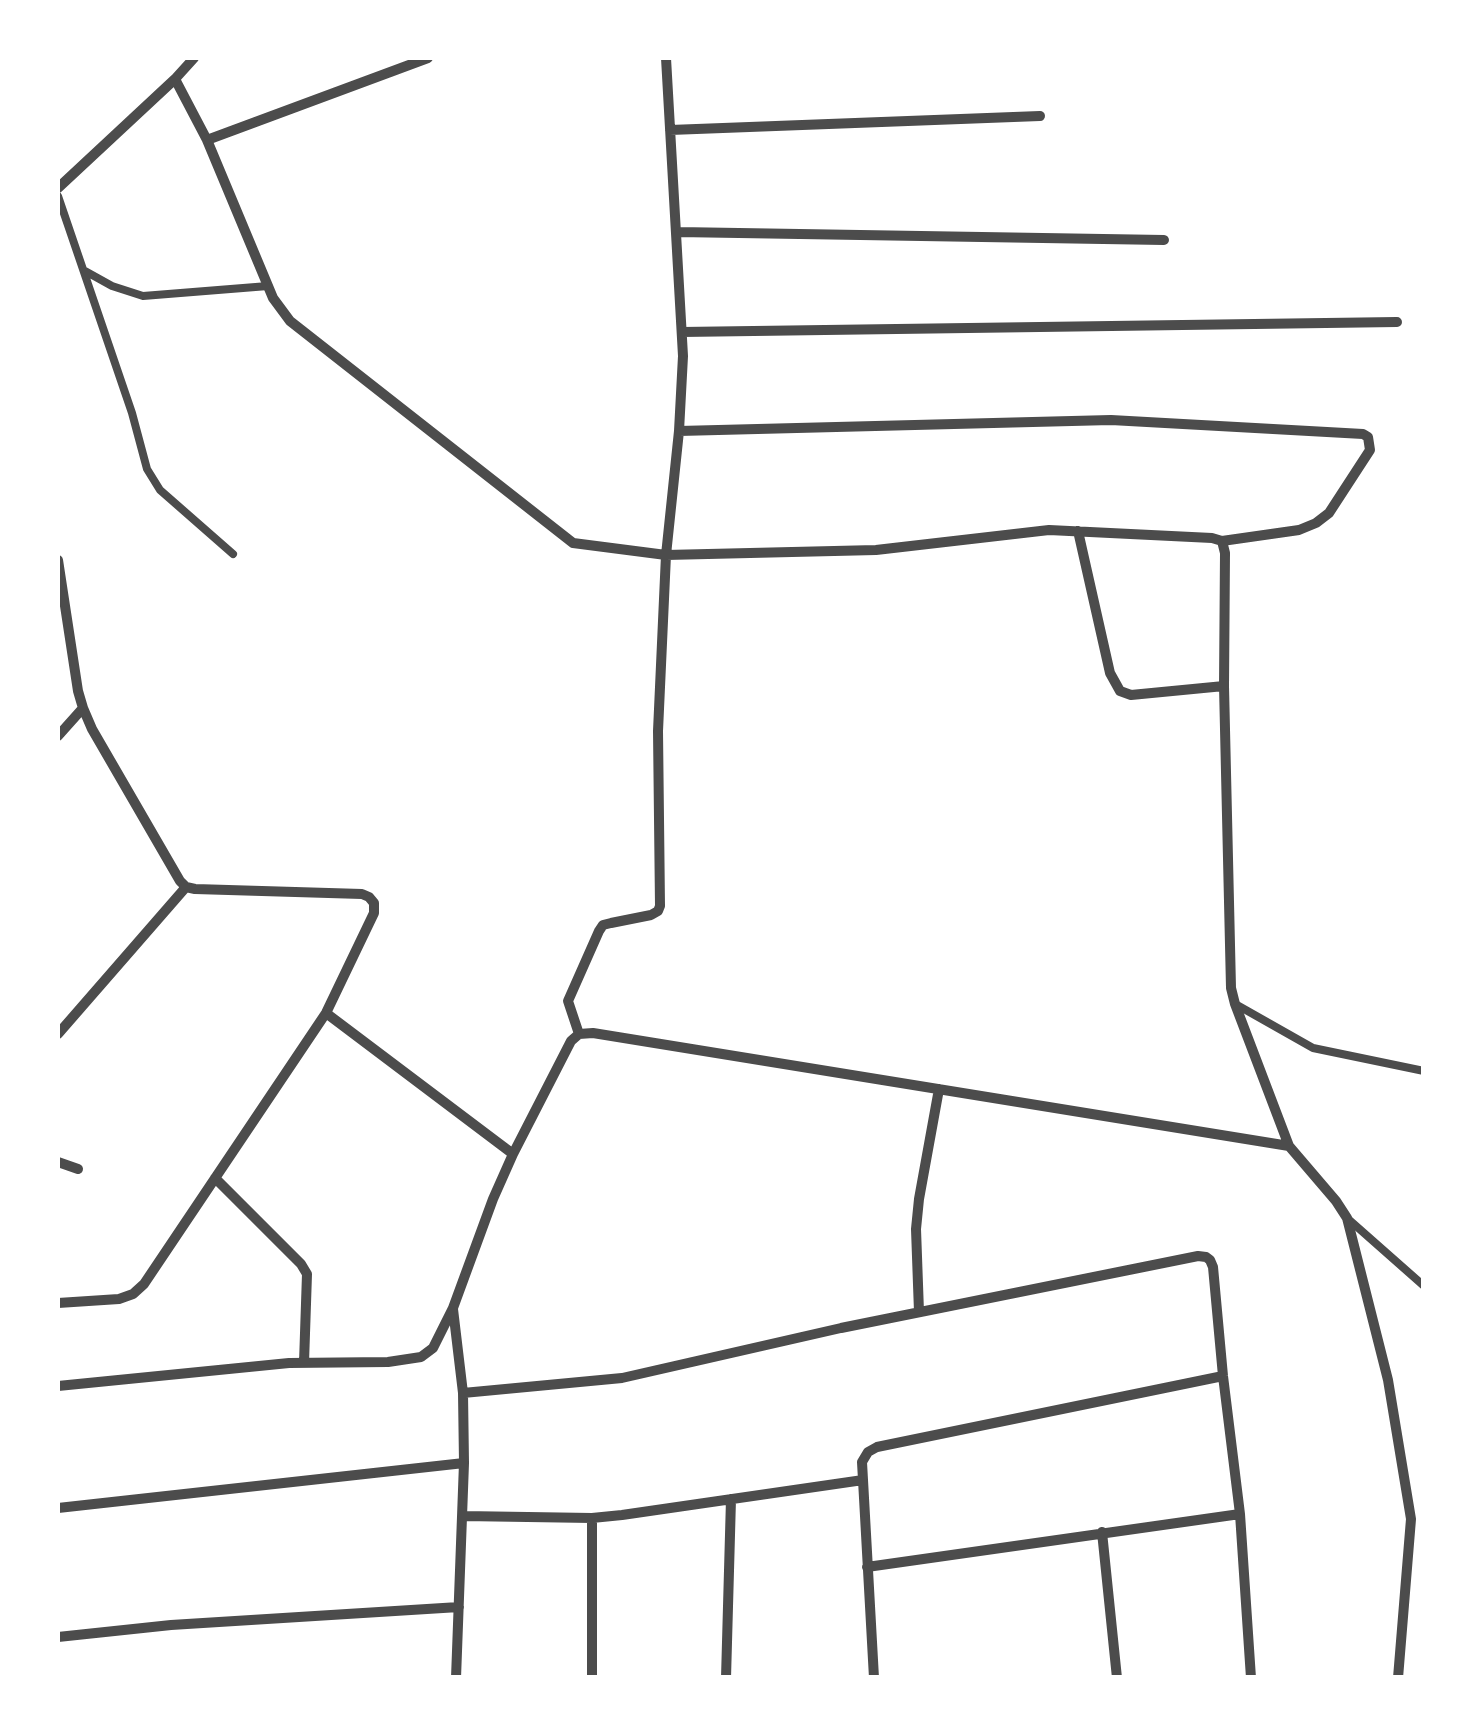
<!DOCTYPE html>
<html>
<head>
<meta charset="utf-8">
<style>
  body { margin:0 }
  #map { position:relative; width:1481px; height:1735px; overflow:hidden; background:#fff; font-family:"Alegreya Sans",sans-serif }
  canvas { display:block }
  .frame { position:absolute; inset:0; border:60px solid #fff; pointer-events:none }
</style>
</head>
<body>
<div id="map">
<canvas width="1481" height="1735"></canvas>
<div class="frame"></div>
</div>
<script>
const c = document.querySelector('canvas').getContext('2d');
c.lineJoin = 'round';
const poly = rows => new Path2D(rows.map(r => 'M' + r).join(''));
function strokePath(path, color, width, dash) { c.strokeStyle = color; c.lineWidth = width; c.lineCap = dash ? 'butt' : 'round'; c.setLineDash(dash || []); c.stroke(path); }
const service = poly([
  [58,196,132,413,147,469,160,490,233,554],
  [85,271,112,286,143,296,268,286],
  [1237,1005,1313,1048,1424,1071],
  [1347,1218,1424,1286]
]);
const minor = poly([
  [175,79,207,140,273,298,290,321,573,543,666,555,876,550,1049,530,1212,538,1222,541,1225,553,1224,686,1231,988,1235,1004,1289,1146,1336,1201,1347,1218,1388,1380,1411,1519,1398,1678],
  [670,130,1040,116],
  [207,140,428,58],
  [58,188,175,79,194,58],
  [678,232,1164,240],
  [682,332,1397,322],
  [679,431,1111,420,1363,434,1368,437,1370,450,1329,513,1316,523,1299,530,1222,541],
  [1078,531,1110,673,1120,691,1131,695,1224,686],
  [58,560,78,691,83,708,92,729,180,881,186,887,195,889,362,894,369,897,374,903,374,913,326,1013,144,1284,133,1294,119,1299,58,1303],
  [58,736,83,708],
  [326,1013,513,1154],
  [58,1034,186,887],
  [579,1034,568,1001,599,931,603,925,611,923,651,915,658,911,660,906,658,731,666,555,679,431,683,356,666,58],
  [58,1162,78,1169],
  [215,1178,301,1264,307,1274,304,1363],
  [453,1309,463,1393,464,1463,456,1678],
  [919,1312,916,1229,919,1199,939,1089],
  [58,1386,289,1363,388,1362,421,1357,433,1348,453,1308,493,1199,513,1154,571,1041,579,1034,593,1033,1289,1146],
  [463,1393,622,1378,841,1328,1198,1256,1206,1257,1210,1260,1213,1267,1223,1376,1240,1514,1251,1678],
  [58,1508,464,1463],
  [463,1516,592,1518,622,1515,863,1480],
  [1102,1532,1117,1678],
  [867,1567,1240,1514],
  [58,1637,171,1625,459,1607],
  [592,1678,592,1518],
  [726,1678,731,1499],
  [874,1678,862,1462,868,1452,877,1447,1223,1376]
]);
strokePath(service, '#4c4c4c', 8);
strokePath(minor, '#4c4c4c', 10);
</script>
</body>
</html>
